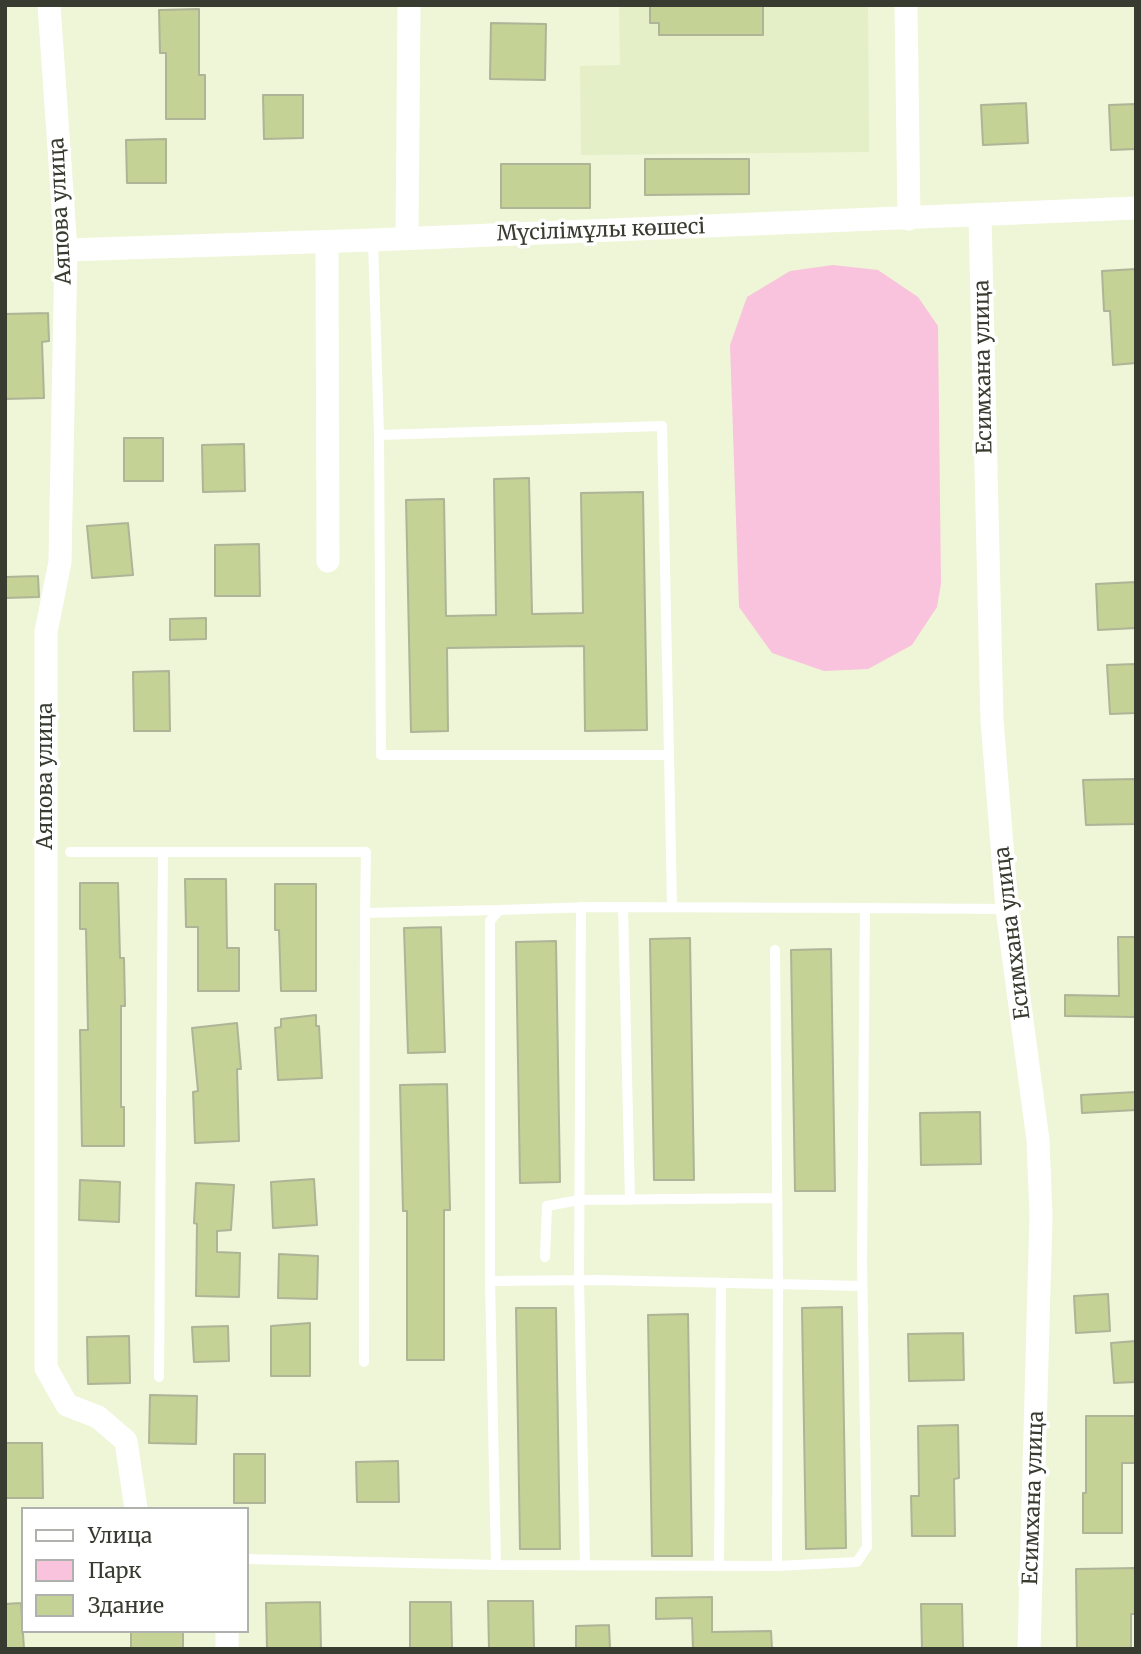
<!DOCTYPE html>
<html>
<head>
<meta charset="utf-8">
<style>
  body { margin:0 }
  #map { position:relative; width:1141px; height:1654px; overflow:hidden; background:#eef6d7; font-family:Merriweather,serif }
  canvas { display:block }
  .frame { position:absolute; inset:0; border:7px solid #383b2f; pointer-events:none }
  .legend { position:absolute; left:21px; top:1507px; width:228px; height:126px; box-sizing:border-box; background:#fff; border:2px solid #afb1ac; margin:0; padding:9px 12px; list-style:none; font-size:21px; color:#383b2f }
  .legend li { display:flex; align-items:center; gap:14px; height:35px }
  .legend b { width:35px; border:2px solid #afb1ac }
</style>
</head>
<body>
<div id="map">
<canvas width="1141" height="1654"></canvas>
<div class="frame"></div>
<ul class="legend">
<li><b style="height:9px;background:#fff"></b>Улица</li>
<li><b style="height:19px;background:#f9c3dd"></b>Парк</li>
<li><b style="height:19px;background:#c4d296"></b>Здание</li>
</ul>
</div>
<script>
const c = document.querySelector('canvas').getContext('2d');
c.lineJoin = 'round';
function fill(path, color) { c.fillStyle = color; c.fill(path, 'evenodd'); }
const poly = rows => new Path2D(rows.map(r => 'M' + r).join(''));
function strokePath(path, color, width, dash) { c.strokeStyle = color; c.lineWidth = width; c.lineCap = dash ? 'butt' : 'round'; c.setLineDash(dash || []); c.stroke(path); }
function drawText(font, color, halo, rows, align = 'center') {
  c.font = font + ' Merriweather,serif'; c.lineWidth = 7; c.setLineDash([]); c.textBaseline = 'middle'; c.strokeStyle = halo; c.fillStyle = color; for (const [text, x, y, turn = 0] of rows) {
    c.save(); c.translate(x, y); c.rotate((+turn || 0) * Math.PI / 180); c.textAlign = isNaN(turn) ? turn : align; if (halo) c.strokeText(text, 0, 0); c.fillText(text, 0, 0); c.restore();
  }
}
const built = poly([
  [619,5,868,5,869,152,581,155,580,66,620,65]
]);
const green = poly([
  [833,265,878,270,918,297,938,326,941,584,937,607,912,645,868,669,824,671,772,653,739,607,730,345,747,297,790,271]
]);
const building = poly([
  [650,5,763,5,763,35,659,35,659,23,650,23,650,5],
  [199,9,199,75,205,75,205,119,166,119,166,53,160,53,159,10,199,9],
  [491,23,546,24,545,80,490,79,491,23],
  [263,95,303,95,303,138,264,139,263,95],
  [1026,103,1028,143,983,145,981,105,1026,103],
  [1136,104,1136,149,1111,150,1109,105,1136,104],
  [166,139,166,183,127,183,126,140,166,139],
  [645,159,749,159,749,194,645,195,645,159],
  [501,164,590,164,590,208,501,208,501,164],
  [1136,269,1136,363,1113,365,1110,311,1104,311,1102,271,1136,269],
  [48,313,49,341,42,342,44,398,5,399,5,314,48,313],
  [124,438,163,438,163,481,124,481,124,438],
  [244,444,245,491,203,492,202,445,244,444],
  [529,478,532,614,583,613,581,493,643,492,647,730,585,731,584,646,447,648,448,731,411,732,406,500,444,499,446,616,496,615,494,479,529,478],
  [128,523,133,575,92,578,87,526,128,523],
  [259,544,260,596,215,596,215,545,259,544],
  [38,576,39,597,5,598,5,577,38,576],
  [1136,582,1136,628,1098,630,1096,584,1136,582],
  [206,618,206,639,170,640,170,619,206,618],
  [1136,664,1136,713,1110,714,1107,665,1136,664],
  [169,671,170,731,134,731,133,672,169,671],
  [1136,779,1136,824,1086,825,1083,780,1136,779],
  [185,879,226,879,227,948,239,948,239,991,198,991,198,927,186,927,185,879],
  [80,883,118,883,120,958,124,958,125,1006,121,1006,121,1107,124,1107,124,1146,82,1146,80,1030,88,1030,86,929,80,929,80,883],
  [275,884,316,884,316,991,281,991,279,930,275,930,275,884],
  [441,927,445,1052,408,1053,404,928,441,927],
  [1118,937,1136,937,1136,1017,1065,1016,1065,995,1119,996,1118,937],
  [690,938,694,1180,654,1180,650,939,690,938],
  [556,941,560,1182,520,1183,516,942,556,941],
  [831,949,835,1191,795,1191,791,950,831,949],
  [316,1015,316,1026,319,1026,322,1078,278,1080,275,1028,281,1027,281,1019,316,1015],
  [237,1023,241,1069,237,1069,239,1141,195,1143,193,1092,198,1091,192,1028,237,1023],
  [447,1084,450,1210,444,1210,444,1360,407,1360,407,1211,403,1211,400,1085,447,1084],
  [1136,1092,1136,1110,1082,1113,1081,1095,1136,1092],
  [980,1112,981,1164,921,1165,920,1113,980,1112],
  [314,1179,317,1225,273,1228,271,1182,314,1179],
  [80,1180,120,1182,119,1222,79,1220,80,1180],
  [196,1183,234,1185,231,1230,217,1231,217,1252,240,1253,239,1297,196,1296,197,1224,194,1223,196,1183],
  [279,1254,318,1256,317,1299,278,1298,279,1254],
  [1108,1294,1110,1331,1076,1333,1074,1296,1108,1294],
  [842,1307,846,1548,806,1549,802,1308,842,1307],
  [516,1308,556,1308,560,1549,520,1549,516,1308],
  [688,1314,692,1556,652,1556,648,1315,688,1314],
  [310,1323,310,1376,271,1376,271,1326,310,1323],
  [228,1326,229,1361,194,1362,192,1327,228,1326],
  [963,1333,964,1380,909,1381,908,1334,963,1333],
  [129,1336,130,1383,88,1384,87,1337,129,1336],
  [1136,1341,1136,1382,1114,1383,1111,1343,1136,1341],
  [150,1395,197,1396,196,1444,149,1443,150,1395],
  [1086,1416,1136,1416,1136,1463,1122,1463,1122,1533,1083,1533,1083,1493,1086,1493,1086,1416],
  [958,1425,959,1478,954,1479,955,1536,912,1536,911,1496,919,1496,918,1426,958,1425],
  [5,1443,42,1443,43,1498,5,1498,5,1443],
  [234,1454,265,1454,265,1503,234,1503,234,1454],
  [398,1461,399,1502,357,1502,356,1462,398,1461],
  [1136,1568,1136,1614,1131,1614,1131,1649,1077,1649,1076,1569,1136,1568],
  [712,1597,712,1632,771,1631,772,1649,693,1649,692,1618,656,1619,656,1598,712,1597],
  [488,1601,533,1601,534,1649,489,1649,488,1601],
  [320,1602,321,1649,267,1649,266,1603,320,1602],
  [410,1602,451,1602,452,1649,410,1649,410,1602],
  [21,1603,24,1649,5,1649,5,1604,21,1603],
  [921,1604,962,1604,963,1649,922,1649,921,1604],
  [609,1625,610,1649,576,1649,576,1626,609,1625],
  [131,1631,183,1631,183,1649,131,1649,131,1631]
]);
const lane = poly([
  [373,240,379,435],
  [669,755,381,755,379,435,662,426,669,755,672,907],
  [70,852,366,852,365,913,499,910],
  [581,907,579,1280,585,1565],
  [623,907,630,1200],
  [775,950,778,1284,777,1566],
  [545,1257,547,1206,579,1200,777,1198],
  [490,1281,490,921,499,910,592,907,865,908],
  [364,1362,365,913],
  [159,1377,163,852],
  [247,1559,496,1565,777,1566,857,1562,867,1547,862,1262,865,908,1007,909],
  [496,1565,490,1281,598,1280,862,1286],
  [719,1566,721,1283]
]);
const street = poly([
  [49,5,66,250,60,562,46,632,46,1368,67,1405,98,1417,126,1441,136,1509],
  [906,5,909,219],
  [980,216,992,720,1007,909,1038,1140,1041,1216,1029,1649],
  [407,238,409,5],
  [327,242,328,561],
  [66,250,373,240,1136,208],
  [227,1631,227,1649]
]);
const streetNames = [
  ["Аяпова улица",61,211,-93],
  ["Мүсілімұлы көшесі",601,231,-2],
  ["Есимхана улица",984,367,-91],
  ["Аяпова улица",46,776,-90],
  ["Есимхана улица",1013,933,-97],
  ["Есимхана улица",1034,1498,-88]
];
fill(built, '#e4eec7');
fill(green, '#f9c3dd');
fill(building, '#c4d296');
strokePath(building, '#adb497', 2);
strokePath(lane, '#fff', 10);
strokePath(street, '#fff', 23);
drawText('21px', '#383b2f', '#fff', streetNames);
</script>
</body>
</html>
